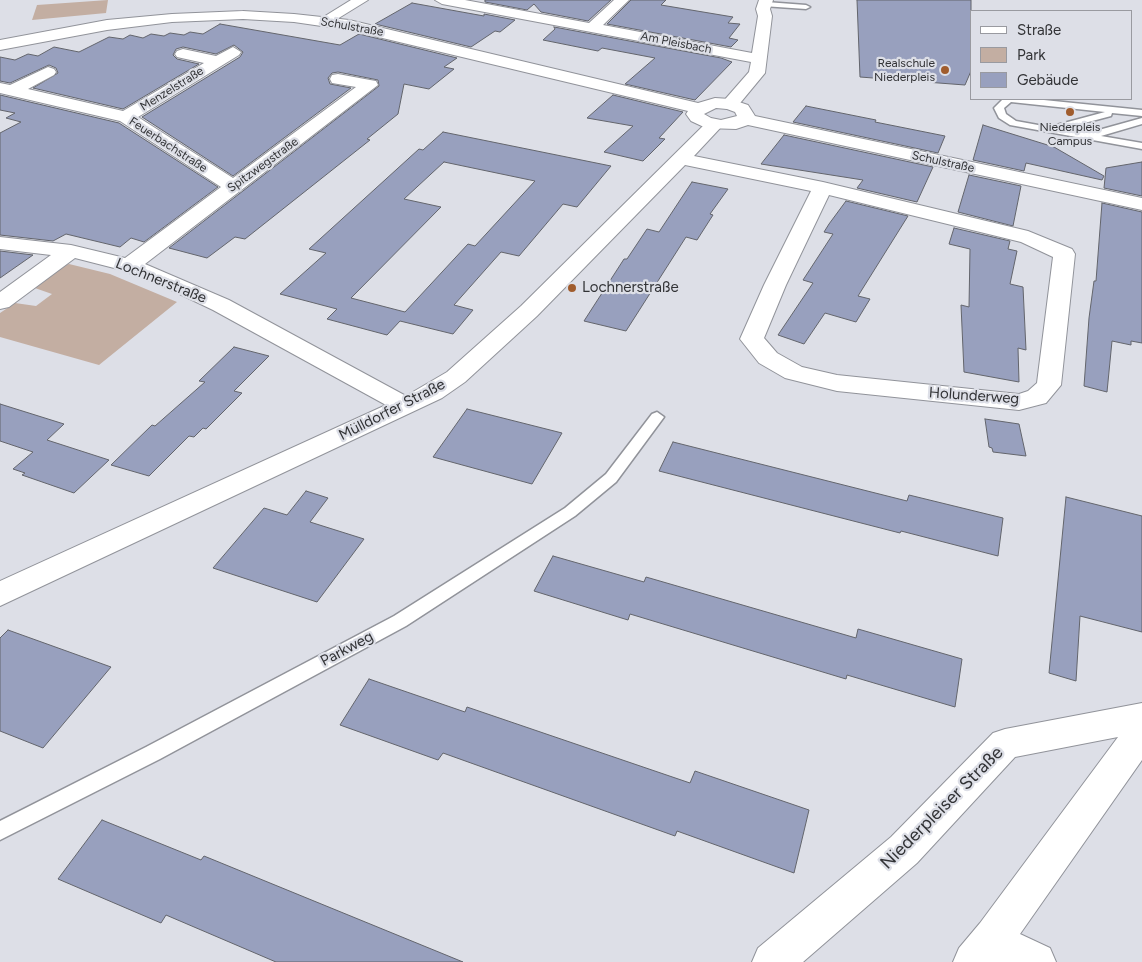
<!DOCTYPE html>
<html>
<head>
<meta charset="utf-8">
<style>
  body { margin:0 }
  #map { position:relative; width:1142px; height:962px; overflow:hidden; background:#dddfe7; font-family:Figtree,sans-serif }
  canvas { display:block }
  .legend { position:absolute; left:970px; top:10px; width:162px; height:90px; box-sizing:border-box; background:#dddfe7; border:1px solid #999aa0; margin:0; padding:6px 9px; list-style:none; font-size:15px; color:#323336 }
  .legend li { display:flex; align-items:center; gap:10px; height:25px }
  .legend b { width:25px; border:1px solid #999aa0 }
</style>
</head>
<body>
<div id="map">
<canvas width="1142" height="962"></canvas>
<ul class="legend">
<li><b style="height:6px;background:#fff"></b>Straße</li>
<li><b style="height:14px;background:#c3aea2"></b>Park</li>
<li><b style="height:14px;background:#98a0be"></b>Gebäude</li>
</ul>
</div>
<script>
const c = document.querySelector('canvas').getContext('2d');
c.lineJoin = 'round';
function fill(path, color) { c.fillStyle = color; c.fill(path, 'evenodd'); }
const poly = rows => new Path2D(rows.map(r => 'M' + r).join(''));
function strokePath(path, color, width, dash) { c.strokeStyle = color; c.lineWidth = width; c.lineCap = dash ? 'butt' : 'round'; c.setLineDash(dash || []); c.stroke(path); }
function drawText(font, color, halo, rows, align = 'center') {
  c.font = font + ' Figtree,sans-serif'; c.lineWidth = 4.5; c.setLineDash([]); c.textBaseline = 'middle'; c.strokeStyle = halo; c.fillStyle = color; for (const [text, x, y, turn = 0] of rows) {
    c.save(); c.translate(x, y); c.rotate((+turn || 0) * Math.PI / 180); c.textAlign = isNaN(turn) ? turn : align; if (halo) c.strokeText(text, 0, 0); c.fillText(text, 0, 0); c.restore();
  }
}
const green = poly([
  [108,0,106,13,32,20,37,5],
  [69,264,110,274,177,302,99,365,0,337,0,313,15,303,36,306,52,294,32,287,62,266]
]);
const building = poly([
  [485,0,611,0,588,21,541,12,534,4,527,10,485,2,485,0],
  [631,0,666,0,661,5,733,17,728,23,740,24,729,38,738,40,731,47,607,24,631,0],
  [857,0,971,0,971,71,965,85,860,77,857,0],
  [412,3,484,16,484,14,515,20,500,32,495,31,471,47,375,24,412,3],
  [220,24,340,45,359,34,457,58,444,67,454,69,429,89,404,84,398,114,367,139,370,140,245,239,235,237,207,258,169,248,379,86,378,80,338,72,332,73,328,78,330,84,351,88,233,176,142,117,240,57,243,52,234,45,216,54,183,47,176,49,173,55,177,59,199,64,123,109,33,88,58,73,56,68,49,65,10,83,0,81,0,57,15,60,28,54,38,56,54,47,79,52,109,37,123,39,130,35,143,38,151,34,164,36,170,33,184,35,190,32,203,34,220,24],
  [554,27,721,58,732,62,695,100,625,84,655,58,602,48,598,51,543,40,555,29,554,27],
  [0,95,119,123,218,187,144,242,131,238,120,247,66,234,53,241,0,235,0,133,21,122,6,118,15,113,0,110,0,95],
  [613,95,683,112,659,138,665,139,643,161,604,152,633,126,587,118,613,95],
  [806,106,876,120,875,122,945,136,938,153,793,122,806,106],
  [983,125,1054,147,1104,176,1102,180,1026,163,1024,171,973,160,983,125],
  [443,132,611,166,577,207,563,204,519,256,501,252,454,305,473,310,453,334,400,321,387,335,327,319,337,309,280,294,326,253,309,249,419,149,423,150,443,132],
  [444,162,535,181,475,246,468,244,405,312,351,298,441,207,404,199,444,162],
  [784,135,933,167,917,202,857,188,863,180,761,164,784,135],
  [1142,162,1142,196,1104,188,1106,168,1142,162],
  [969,175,1021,186,1013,226,958,212,969,175],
  [692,182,728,189,710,214,713,215,697,240,686,237,626,331,584,321,624,259,627,259,647,229,659,232,692,182],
  [846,201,908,216,858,296,870,299,856,322,825,313,804,344,778,335,813,283,803,280,833,234,824,232,829,224,846,201],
  [1102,203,1142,212,1142,343,1131,341,1131,345,1112,341,1107,392,1084,386,1089,318,1094,281,1096,281,1102,203],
  [954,228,1010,241,1008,249,1017,251,1010,284,1023,287,1026,350,1018,348,1019,382,964,372,961,305,969,307,970,249,949,244,954,228],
  [0,251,33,255,0,278,0,251],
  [234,347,269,356,234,391,242,393,206,429,203,428,194,437,189,436,149,476,111,465,152,425,155,426,205,382,199,381,234,347],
  [0,404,64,424,47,440,109,460,74,493,22,475,25,473,13,469,33,452,0,441,0,404],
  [467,409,562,433,532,484,433,457,467,409],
  [985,419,1019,424,1026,456,993,452,992,448,989,447,985,419],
  [673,442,907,501,909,495,1003,518,998,556,901,531,900,533,659,471,673,442],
  [306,491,328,498,310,522,364,539,317,602,213,568,264,508,287,515,306,491],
  [1066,497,1142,516,1142,632,1080,616,1076,681,1049,673,1066,497],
  [553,556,644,582,646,577,856,638,858,629,962,659,955,707,847,675,846,679,630,614,628,620,534,591,553,556],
  [8,630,111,667,43,748,0,731,0,638,8,630],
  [369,679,465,712,467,707,690,783,695,771,809,810,794,873,677,831,675,836,443,753,438,760,340,725,369,679],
  [102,820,201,860,204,856,463,962,276,962,166,915,161,923,58,879,102,820]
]);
const lane = poly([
  [766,2,806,5,810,7,806,9,763,6,762,4,766,2],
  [1003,99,1034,99,1142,110,1142,116,1112,113,1111,116,1062,129,1088,133,1142,118,1142,124,1101,136,1142,143,1142,149,1010,125,999,118,994,108,1003,99],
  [1011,102,1105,112,1049,127,1016,121,1006,114,1004,108,1011,102],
  [657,412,664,417,616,482,575,516,406,626,160,759,0,840,0,821,146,747,394,616,565,508,606,474,652,414,657,412]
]);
const street = poly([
  [351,0,368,0,329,24,319,24,317,21,351,0],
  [435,0,465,0,589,23,614,0,629,0,603,25,752,53,758,16,756,9,759,0,773,0,770,9,772,16,765,73,736,108,730,109,724,108,721,104,749,72,751,62,442,4,435,0],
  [233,47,241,52,239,55,138,117,233,178,356,87,332,83,330,79,332,75,338,74,370,80,376,81,378,85,145,264,229,300,406,396,447,372,521,306,708,121,714,120,720,121,723,125,694,156,823,182,1028,231,1072,249,1075,254,1061,385,1046,403,1019,410,837,391,785,378,759,363,740,339,764,285,811,191,685,165,537,316,465,382,442,398,0,606,0,581,386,405,213,310,167,288,122,270,75,258,9,307,0,309,0,292,51,255,0,249,0,237,71,245,125,258,221,187,120,121,0,93,0,83,10,85,48,67,54,69,56,72,54,75,28,89,123,111,204,63,177,57,175,54,177,51,183,49,216,56,233,47],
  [829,195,1021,242,1053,257,1037,383,1028,391,1019,394,837,375,802,367,777,353,764,338,786,285,829,195],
  [1142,703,1142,760,1020,934,1050,948,1056,962,953,962,959,948,980,923,1118,737,1015,757,917,863,803,962,752,962,758,948,891,837,993,733,1005,729,1142,703]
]);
const secondary = poly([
  [243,11,294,14,349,20,698,103,715,98,730,99,748,105,755,116,1142,198,1142,210,748,125,736,129,706,128,691,121,686,114,688,111,349,30,294,22,243,19,172,22,107,30,0,50,0,40,107,20,172,14,243,11],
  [716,108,727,109,735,112,737,116,721,120,711,118,704,114,716,108]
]);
const markers = [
  [945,70,5,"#a05c2d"],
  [1070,112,5,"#a05c2d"],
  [572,288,5,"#a05c2d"]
];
const farStreetnames = [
  ["Schulstraße",352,27,10],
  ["Am Pleisbach",676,43,11],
  ["Menzelstraße",172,89,-32],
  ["Feuerbachstraße",168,145,33],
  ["Schulstraße",943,162,12],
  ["Spitzwegstraße",263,165,-36]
];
const farPoinames = [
  ["Realschule",935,63],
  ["Niederpleis",935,77],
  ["Niederpleis",1070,127,"center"],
  ["Campus",1070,141,"center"]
];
const streetNames = [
  ["Lochnerstraße",161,281,22],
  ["Holunderweg",974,396,4],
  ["Mülldorfer Straße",392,410,-27],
  ["Parkweg",347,649,-28]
];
const poiNames = [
  ["Lochnerstraße",582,288]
];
const nearStreetnames = [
  ["Niederpleiser Straße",942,808,-45]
];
fill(green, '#c3aea2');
fill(building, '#98a0be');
strokePath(building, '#63656c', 1);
strokePath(lane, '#91939a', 3);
strokePath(street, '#91939a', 2);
strokePath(secondary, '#91939a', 2);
fill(lane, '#fff');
fill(street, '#fff');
fill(secondary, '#fff');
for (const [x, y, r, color] of markers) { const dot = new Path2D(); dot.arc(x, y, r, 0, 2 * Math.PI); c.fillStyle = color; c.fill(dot); strokePath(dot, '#dddfe7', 2); }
drawText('12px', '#323336', '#dddfe7', farStreetnames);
drawText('12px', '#323336', '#dddfe7', farPoinames, 'right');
drawText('15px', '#323336', '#dddfe7', streetNames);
drawText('15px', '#323336', '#dddfe7', poiNames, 'left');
drawText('18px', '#323336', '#dddfe7', nearStreetnames);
</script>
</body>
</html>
